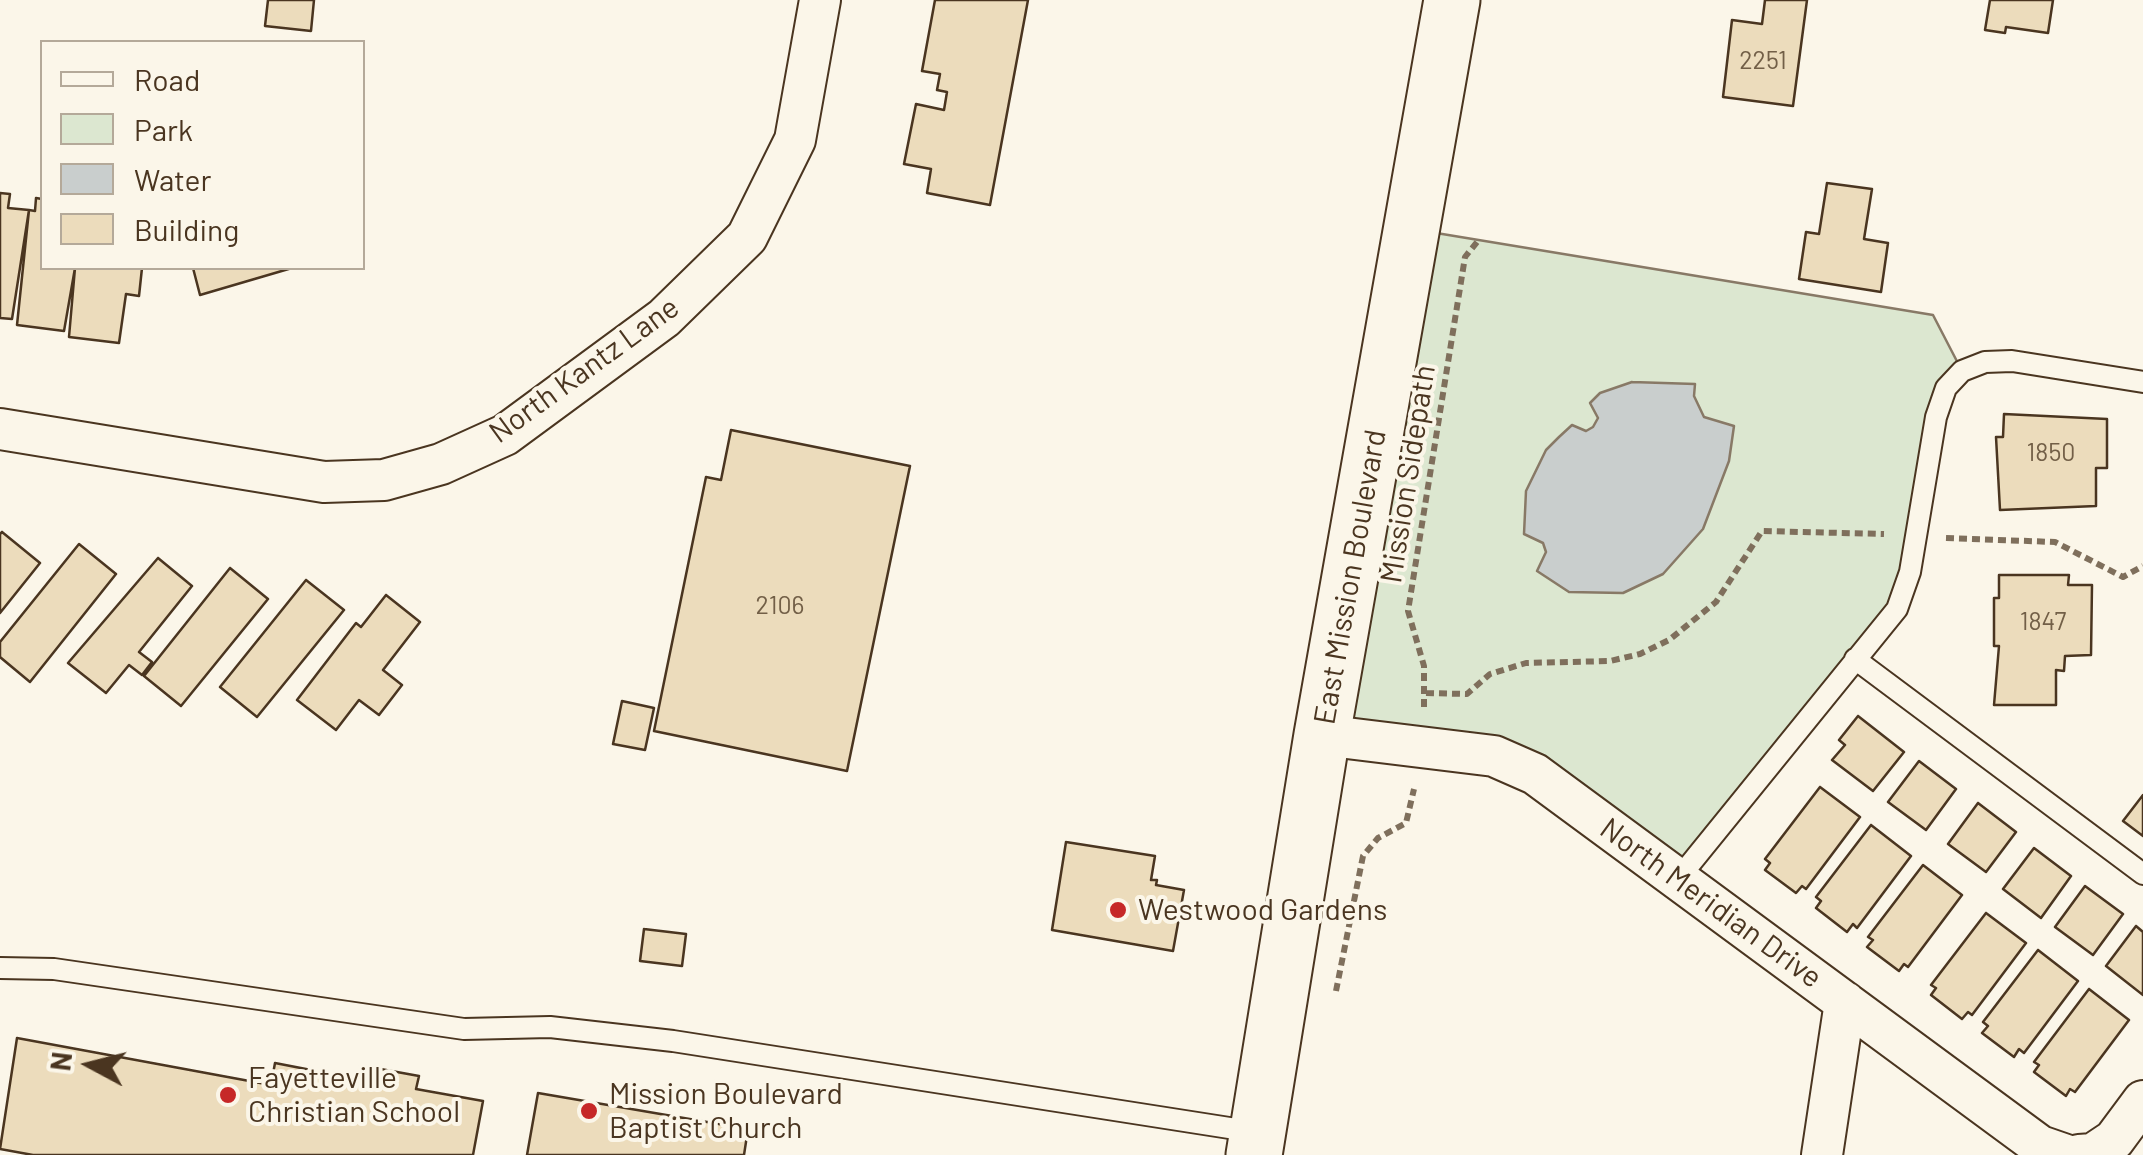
<!DOCTYPE html>
<html>
<head>
<meta charset="utf-8">
<style>
  body { margin:0 }
  #map { position:relative; width:2143px; height:1155px; overflow:hidden; background:#fbf6e9; font-family:Barlow,sans-serif }
  canvas { display:block }
  .legend { position:absolute; left:40px; top:40px; width:325px; height:230px; box-sizing:border-box; background:#fbf6e9; border:2px solid #b4a999; margin:0; padding:12px 18px; list-style:none; font-size:30px; color:#4a3520 }
  .legend li { display:flex; align-items:center; gap:20px; height:50px }
  .legend b { width:50px; border:2px solid #b4a999 }
  .north { position:absolute; left:40px; top:1015px; width:100px; height:100px; -webkit-text-stroke:8px #fbf6e9; paint-order:stroke; rotate:277deg; font-size:28px; font-weight:700; line-height:40px; text-align:center; color:#4a3520 }
  .north::after { content:''; display:block; margin:auto; width:35px; height:45px; background:#4a3520; clip-path:polygon(50% 0,100% 100%,50% 72%,0 100%) }
</style>
</head>
<body>
<div id="map">
<canvas width="2143" height="1155"></canvas>
<ul class="legend">
<li><b style="height:12px;background:#fbf6e9"></b>Road</li>
<li><b style="height:28px;background:#dce7d0"></b>Park</li>
<li><b style="height:28px;background:#c9cecd"></b>Water</li>
<li><b style="height:28px;background:#ecdcbc"></b>Building</li>
</ul>
<div class="north">N</div>
</div>
<script>
const c = document.querySelector('canvas').getContext('2d');
c.lineJoin = 'round';
function fill(path, color) { c.fillStyle = color; c.fill(path, 'evenodd'); }
const poly = rows => new Path2D(rows.map(r => 'M' + r).join(''));
function strokePath(path, color, width, dash) { c.strokeStyle = color; c.lineWidth = width; c.lineCap = dash ? 'butt' : 'round'; c.setLineDash(dash || []); c.stroke(path); }
function drawText(font, color, halo, rows, align = 'center') {
  c.font = font + ' Barlow,sans-serif'; c.lineWidth = 8; c.setLineDash([]); c.textBaseline = 'middle'; c.strokeStyle = halo; c.fillStyle = color; for (const [text, x, y, turn = 0] of rows) {
    c.save(); c.translate(x, y); c.rotate((+turn || 0) * Math.PI / 180); c.textAlign = isNaN(turn) ? turn : align; if (halo) c.strokeText(text, 0, 0); c.fillText(text, 0, 0); c.restore();
  }
}
const green = poly([
  [1412,229,1933,315,1962,371,1946,388,1897,609,1678,879,1535,774,1322,735,1412,229]
]);
const water = poly([
  [1632,382,1695,384,1694,396,1704,417,1734,426,1729,461,1703,529,1663,574,1623,593,1569,592,1537,571,1546,552,1543,543,1524,534,1526,491,1546,450,1559,437,1572,425,1586,431,1593,427,1598,418,1590,403,1600,393,1632,382]
]);
const building = poly([
  [268,0,314,0,311,31,265,26,268,0],
  [935,0,1028,0,990,205,927,193,931,169,904,164,916,104,944,110,947,92,937,90,940,74,922,71,935,0],
  [1765,0,1807,0,1793,106,1723,97,1732,20,1762,24,1765,0],
  [1990,0,2053,0,2048,33,2006,27,2005,33,1985,30,1990,0],
  [1827,183,1872,189,1864,239,1888,243,1881,292,1799,279,1806,232,1819,234,1827,183],
  [0,193,10,194,8,208,29,210,12,319,0,318,0,193],
  [36,198,42,199,42,268,75,268,64,331,17,325,29,210,35,211,36,198],
  [75,268,142,268,139,296,126,294,119,343,69,337,75,268],
  [193,268,292,268,200,295,193,268],
  [2004,414,2107,419,2107,468,2096,468,2096,506,2000,510,1996,437,2003,437,2004,414],
  [731,430,910,466,847,771,654,731,706,477,721,480,731,430],
  [2,532,40,563,0,613,0,534,2,532],
  [79,544,116,574,30,682,0,657,0,642,79,544],
  [158,558,192,586,139,652,152,662,142,675,129,665,106,693,68,663,158,558],
  [230,568,268,599,181,706,144,676,230,568],
  [1999,575,2069,575,2068,585,2092,585,2091,655,2065,656,2064,671,2056,670,2056,705,1994,705,1999,646,1994,646,1994,598,1999,598,1999,575],
  [306,580,344,610,257,717,220,687,306,580],
  [386,595,420,622,383,670,402,685,379,715,359,700,336,730,297,700,356,623,361,627,386,595],
  [622,701,654,708,645,750,613,744,622,701],
  [1858,716,1904,752,1873,791,1832,760,1845,745,1839,740,1858,716],
  [1919,761,1956,789,1926,830,1888,802,1919,761],
  [1820,787,1860,817,1806,889,1802,886,1796,893,1765,870,1770,863,1765,859,1820,787],
  [2143,795,2143,836,2123,821,2143,795],
  [1978,803,2016,832,1986,872,1948,844,1978,803],
  [1871,825,1911,856,1857,928,1853,924,1847,932,1816,908,1821,901,1816,897,1871,825],
  [1066,842,1155,856,1151,880,1157,880,1156,885,1184,890,1173,951,1052,930,1066,842],
  [2034,848,2071,876,2041,918,2003,889,2034,848],
  [1923,865,1962,895,1908,967,1904,964,1899,971,1867,947,1873,940,1868,937,1923,865],
  [2085,886,2123,914,2093,955,2055,927,2085,886],
  [1986,913,2026,943,1972,1015,1968,1012,1962,1019,1931,995,1936,988,1931,985,1986,913],
  [2136,926,2143,932,2143,995,2106,966,2136,926],
  [644,929,686,934,682,966,640,961,644,929],
  [2038,950,2078,981,2024,1053,2019,1049,2014,1057,1982,1033,1988,1026,1983,1022,2038,950],
  [2089,989,2129,1020,2075,1092,2070,1089,2066,1096,2034,1072,2039,1065,2034,1062,2089,989],
  [17,1038,271,1085,275,1063,373,1082,375,1068,419,1076,416,1089,483,1101,473,1155,33,1155,0,1149,17,1038],
  [538,1093,748,1129,744,1155,527,1155,538,1093]
]);
const path = poly([
  [1946,538,2055,542,2123,577,2143,566],
  [1426,693,1467,694,1490,674,1526,663,1610,661,1640,654,1669,640,1716,602,1762,531,1884,534],
  [1424,707,1424,666,1408,611,1465,257,1477,242],
  [1336,991,1363,856,1378,838,1406,823,1414,789]
]);
const lane = poly([
  [1855,659,2143,874],
  [1678,879,1897,609,1910,572,1936,417,1946,388,1962,371,1985,362,2012,361,2143,382],
  [0,968,54,969,464,1029,550,1027,673,1041,1255,1132]
]);
const street = poly([
  [0,429,324,482,384,480,441,464,505,435,664,318,747,237,795,140,820,0],
  [1322,735,1494,756,1535,774,2040,1146,2066,1155],
  [1822,1155,1845,1002],
  [2079,1155,2093,1154,2114,1140,2143,1101]
]);
const secondary = poly([
  [1254,1155,1322,735,1452,0]
]);
const markers = [
  [1118,910,10,"#c62828"],
  [228,1095,10,"#c62828"],
  [589,1111,10,"#c62828"]
];
const numberNames = [
  ["2251",1763,61],
  ["1850",2051,453],
  ["2106",780,606],
  ["1847",2043,622]
];
const streetNames = [
  ["North Kantz Lane",584,370,-36],
  ["Mission Sidepath",1408,474,-81],
  ["East Mission Boulevard",1350,577,-80],
  ["North Meridian Drive",1711,903,36]
];
const poiNames = [
  ["Westwood Gardens",1138,910],
  ["Fayetteville",248,1078],
  ["Christian School",248,1112],
  ["Mission Boulevard",609,1094],
  ["Baptist Church",609,1128]
];
fill(green, '#dce7d0');
strokePath(green, '#887966', 2.5);
fill(water, '#c9cecd');
strokePath(water, '#887966', 2.5);
fill(building, '#ecdcbc');
strokePath(building, '#4a3520', 2.5);
strokePath(lane, '#4a3520', 24);
strokePath(street, '#4a3520', 44);
strokePath(secondary, '#4a3520', 59);
strokePath(path, '#7f6f5c', 6, [8, 5]);
strokePath(lane, '#fbf6e9', 20);
strokePath(street, '#fbf6e9', 40);
strokePath(secondary, '#fbf6e9', 55);
for (const [x, y, r, color] of markers) { const dot = new Path2D(); dot.arc(x, y, r, 0, 2 * Math.PI); c.fillStyle = color; c.fill(dot); strokePath(dot, '#fbf6e9', 4); }
drawText('25px', '#725f47', null, numberNames);
drawText('30px', '#4a3520', '#fbf6e9', streetNames);
drawText('30px', '#4a3520', '#fbf6e9', poiNames, 'left');
</script>
</body>
</html>
